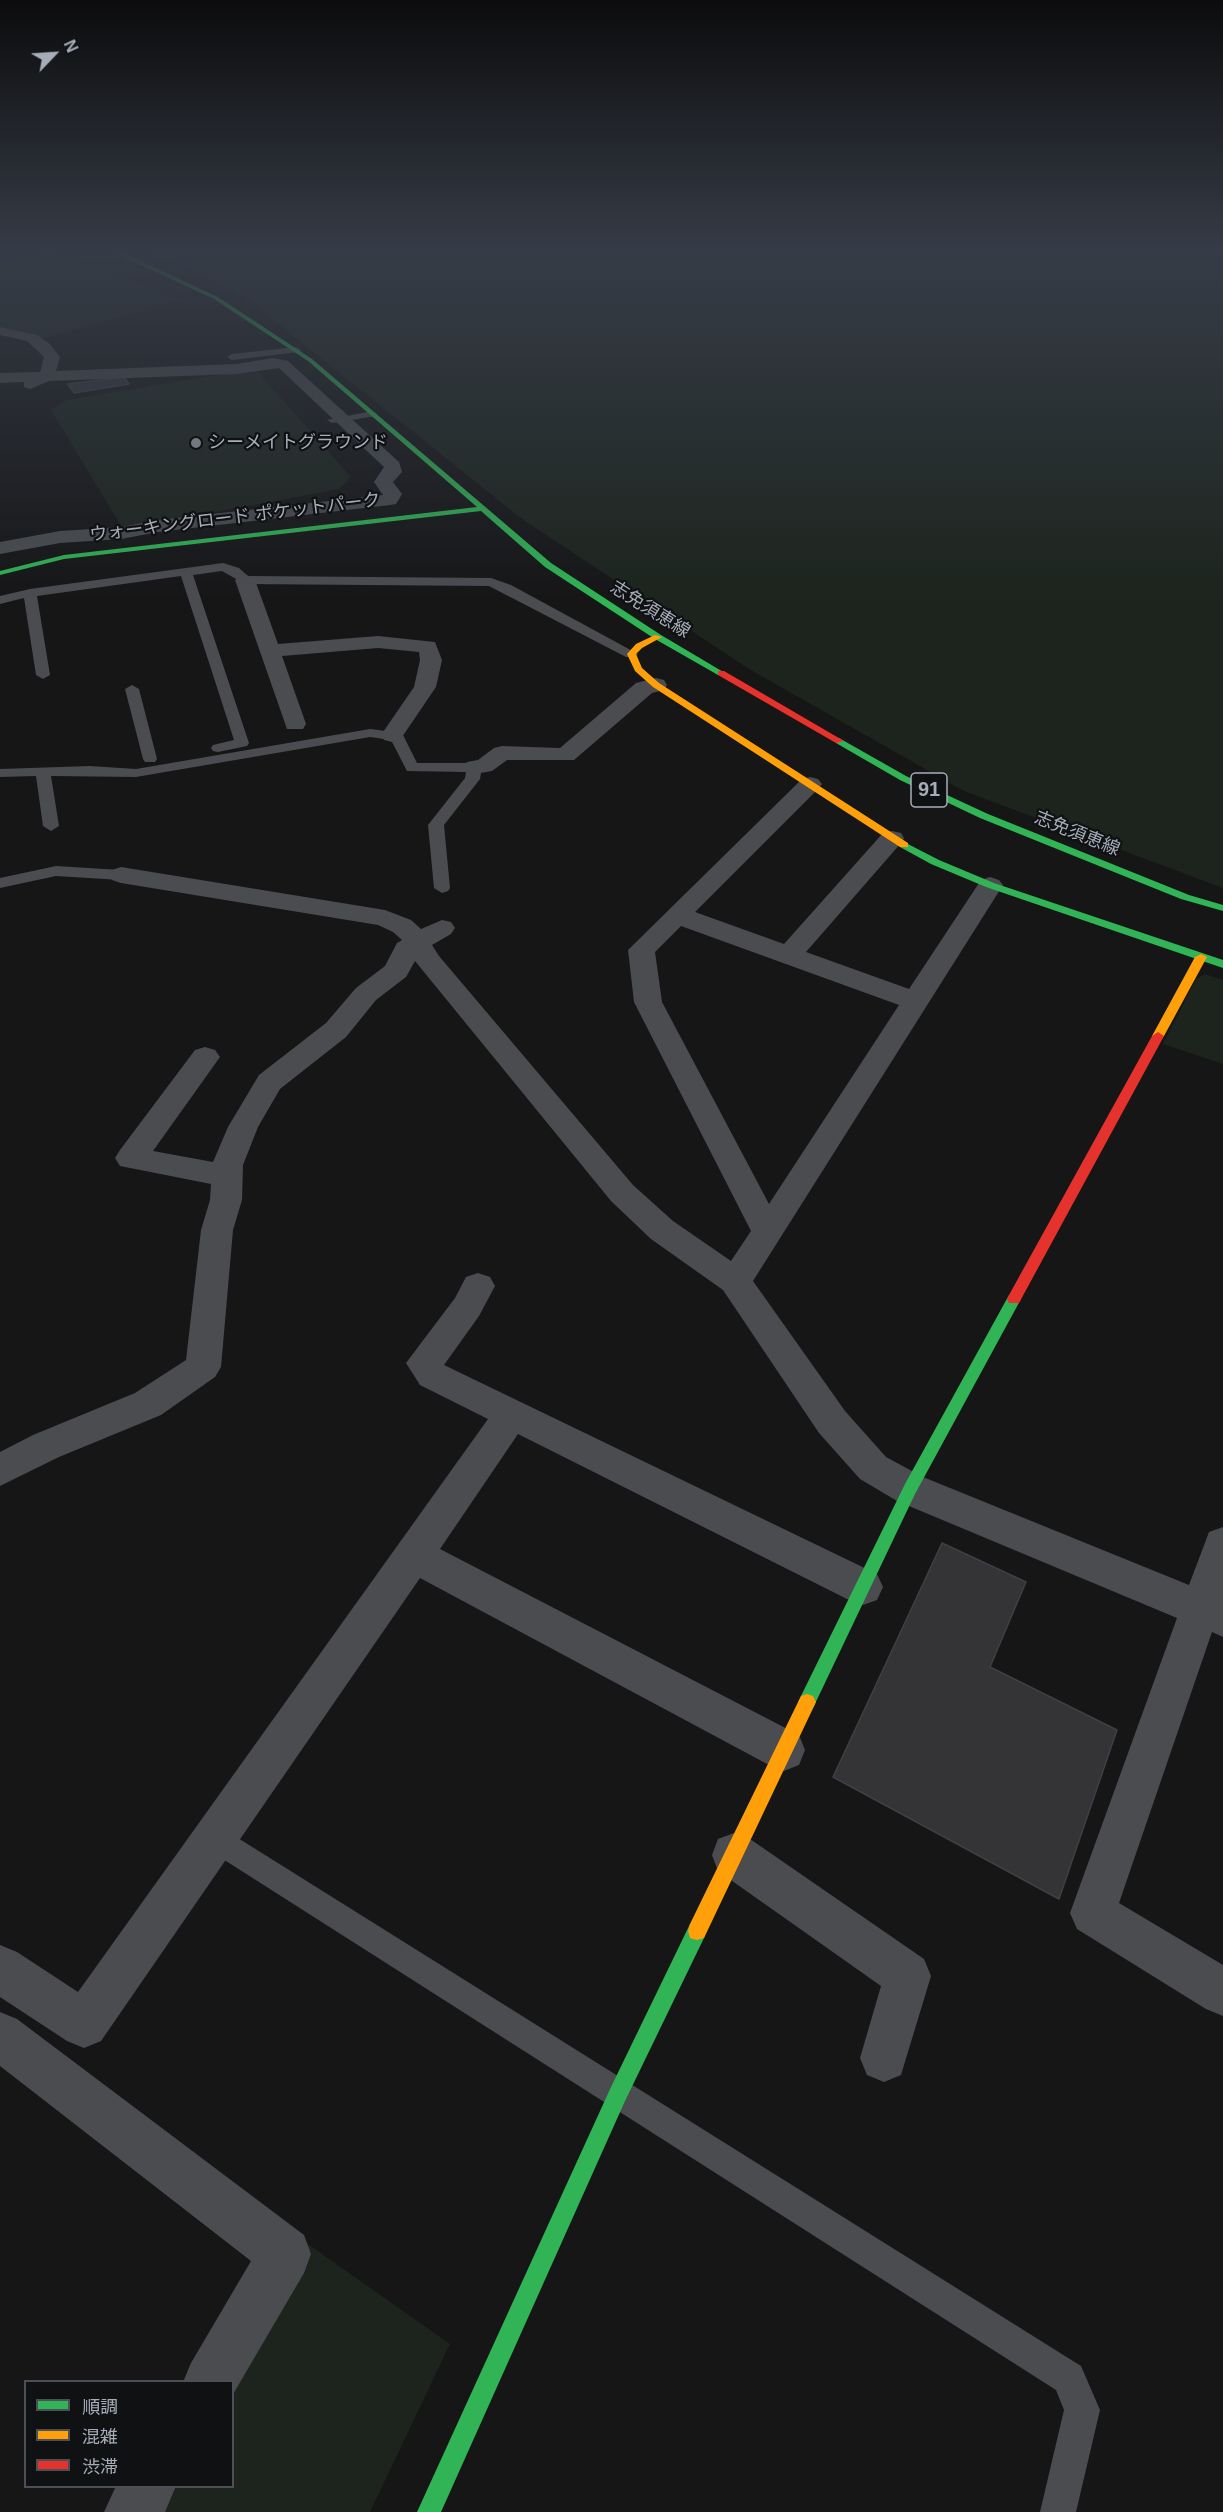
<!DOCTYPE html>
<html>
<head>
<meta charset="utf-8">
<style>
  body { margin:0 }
  #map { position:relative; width:1223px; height:2512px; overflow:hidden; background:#161617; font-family:Arial,"Noto Sans JP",sans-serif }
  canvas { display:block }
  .legend { position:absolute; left:24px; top:2380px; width:210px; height:108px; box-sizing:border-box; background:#101113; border:2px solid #4c4f55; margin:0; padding:8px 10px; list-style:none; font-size:18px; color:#a6adb9 }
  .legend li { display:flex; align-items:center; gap:12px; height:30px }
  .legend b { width:30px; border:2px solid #4c4f55 }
  .north { position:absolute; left:24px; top:24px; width:60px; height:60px; -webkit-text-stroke:4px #101113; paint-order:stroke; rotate:65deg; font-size:16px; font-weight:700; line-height:24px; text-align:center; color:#a6adb9 }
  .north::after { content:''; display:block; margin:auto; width:21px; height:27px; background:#a6adb9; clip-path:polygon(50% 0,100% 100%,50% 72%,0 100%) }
</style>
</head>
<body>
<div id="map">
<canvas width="1223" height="2512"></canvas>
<ul class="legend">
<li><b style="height:8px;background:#30b455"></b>順調</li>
<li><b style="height:8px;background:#ff9f0a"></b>混雑</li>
<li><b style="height:8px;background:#e5322d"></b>渋滞</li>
</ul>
<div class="north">N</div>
</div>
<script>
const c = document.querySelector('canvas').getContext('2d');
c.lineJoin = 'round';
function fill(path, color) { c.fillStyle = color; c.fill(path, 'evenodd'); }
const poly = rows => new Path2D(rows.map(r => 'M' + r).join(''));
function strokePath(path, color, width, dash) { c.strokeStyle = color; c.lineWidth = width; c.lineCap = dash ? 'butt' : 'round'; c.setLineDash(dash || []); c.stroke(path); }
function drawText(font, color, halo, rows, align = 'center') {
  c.font = font + ' Arial,"Noto Sans JP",sans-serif'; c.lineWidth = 4.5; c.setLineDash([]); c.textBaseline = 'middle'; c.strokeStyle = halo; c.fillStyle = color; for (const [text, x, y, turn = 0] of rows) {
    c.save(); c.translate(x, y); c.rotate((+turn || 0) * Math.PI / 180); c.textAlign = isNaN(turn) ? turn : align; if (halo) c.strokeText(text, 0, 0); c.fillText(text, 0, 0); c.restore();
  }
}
const green = poly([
  [151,251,1223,251,1223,888,964,791,749,669,522,519,246,298],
  [52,254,129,280,183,300,45,338,0,329,0,262],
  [255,369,351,477,340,489,123,529,51,410,67,400],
  [1205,974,1223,980,1223,1064,1163,1044,1196,979],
  [305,2242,450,2344,370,2512,157,2512,171,2487,232,2486,232,2382]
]);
const building = poly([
  [124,377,129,384,74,393,68,384,124,377],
  [942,1543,1026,1582,990,1667,1117,1730,1059,1899,833,1777,942,1543]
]);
const lane = poly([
  [296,347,301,350,299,352,232,360,227,357,232,354,296,347],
  [372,411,377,414,376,416,332,423,327,420,372,411],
  [223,563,239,568,248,576,491,578,511,585,638,654,636,657,626,657,489,586,245,584,222,571,193,575,249,743,247,746,218,752,213,751,211,748,213,745,234,740,181,576,37,596,50,675,43,679,36,675,24,598,0,604,0,596,30,589,223,563],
  [132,685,139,689,157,759,155,762,145,762,143,759,125,689,132,685],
  [370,729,402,733,417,763,475,763,482,767,480,779,444,825,450,888,448,891,442,893,434,888,428,825,465,778,466,772,407,771,391,740,370,737,136,777,51,776,59,826,51,831,43,826,36,776,0,777,0,769,90,766,136,769,370,729],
  [56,866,121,870,129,875,121,880,56,876,0,888,0,878,56,866],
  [214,1823,1081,2366,1100,2410,1076,2512,1040,2512,1064,2410,1056,2390,204,1847,200,1837,204,1827,214,1823]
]);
const street = poly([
  [0,327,37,335,49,343,60,357,56,371,236,364,273,358,288,361,399,462,402,472,393,482,402,494,396,504,390,505,158,532,121,539,60,543,0,554,0,542,60,531,121,527,158,520,383,495,374,482,384,467,279,368,236,374,49,381,30,389,24,387,24,382,0,383,0,373,40,372,44,357,27,341,0,335,0,327],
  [245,574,255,580,278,644,378,636,435,642,442,660,436,687,400,740,392,742,384,740,381,735,414,687,420,660,419,652,378,648,282,656,306,724,303,729,287,729,235,580,245,574],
  [656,678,664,680,667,685,664,690,652,693,574,760,507,760,492,771,475,774,467,772,463,767,467,762,478,760,494,748,502,746,560,748,636,683,656,678],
  [810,777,818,779,822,784,818,789,695,912,784,944,883,833,892,831,901,833,904,838,901,843,806,952,909,989,981,880,990,877,999,880,1003,885,753,1281,845,1411,886,1457,923,1477,1189,1585,1209,1532,1223,1527,1223,1637,1212,1632,1119,1903,1223,1965,1223,2016,1206,2009,1077,1929,1070,1913,1177,1618,897,1501,860,1479,819,1433,723,1290,651,1239,611,1201,415,961,406,977,376,1000,346,1037,280,1089,258,1127,243,1165,242,1200,233,1230,221,1367,215,1377,161,1415,59,1457,0,1486,0,1452,33,1435,135,1393,186,1360,201,1230,210,1200,211,1184,120,1166,115,1158,120,1150,195,1050,205,1047,215,1050,220,1057,153,1151,213,1162,228,1127,259,1075,326,1023,356,988,385,966,397,943,402,940,393,932,378,925,121,883,112,880,108,875,112,870,121,867,385,910,411,920,421,929,442,920,451,922,455,928,451,934,432,945,439,956,633,1185,673,1221,731,1261,751,1231,634,1002,628,950,802,779,810,777],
  [681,926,899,1005,769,1204,662,1002,655,952,681,926],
  [478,1273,490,1277,495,1286,479,1316,444,1365,877,1574,883,1587,877,1600,863,1605,849,1600,518,1434,440,1549,799,1735,805,1750,799,1765,784,1771,769,1765,420,1578,101,2041,84,2048,67,2041,0,1997,0,1945,17,1952,78,1992,488,1419,420,1385,406,1363,455,1298,466,1277,478,1273],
  [734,1833,750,1839,924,1959,931,1976,901,2075,884,2082,867,2075,860,2058,881,1986,718,1871,712,1855,718,1839,734,1833],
  [0,2012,17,2019,304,2235,311,2254,304,2273,232,2396,232,2382,183,2382,191,2363,251,2261,0,2066,0,2012],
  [116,2486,176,2486,165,2512,104,2512,116,2486]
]);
const fast = poly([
  [111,251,119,251,218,297,312,359,551,563,661,635,725,673,718,675,655,639,545,567,481,511,64,559,0,575,0,571,64,555,477,507,308,361,214,299,111,251],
  [839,738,906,776,988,814,1189,895,1223,905,1223,911,1181,899,980,818,900,780,836,743,836,739,839,738],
  [904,842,939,860,994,883,1223,960,1223,968,986,887,931,864,900,847,899,845,904,842],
  [1014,1294,1019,1295,1021,1299,915,1494,813,1708,807,1710,801,1708,798,1702,801,1696,905,1484,1009,1295,1014,1294],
  [697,1922,704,1924,706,1931,704,1938,625,2101,441,2512,417,2512,611,2087,690,1924,697,1922]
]);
const slow = poly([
  [655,635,662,637,642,648,636,654,642,668,659,683,908,843,908,847,900,847,653,687,635,671,627,654,636,644,655,635],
  [1201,954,1207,957,1164,1036,1162,1039,1154,1039,1152,1036,1195,957,1201,954],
  [807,1694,813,1696,816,1702,704,1938,697,1940,690,1938,688,1931,690,1924,801,1696,807,1694]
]);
const jam = poly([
  [718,671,724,671,844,741,836,743,718,675,718,671],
  [1158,1032,1164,1036,1019,1303,1009,1303,1007,1299,1009,1295,1152,1036,1158,1032]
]);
const markers = [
  [196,443,6,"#747880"]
];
const farPoinames = [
  ["シーメイトグラウンド",208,443]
];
const farStreetnames = [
  ["ウォーキングロード ポケットパーク",235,518,-7],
  ["志免須恵線",650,610,32],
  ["志免須恵線",1077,834,22]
];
const shields = [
  [929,790,36]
];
const shieldNames = [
  ["91",929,790]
];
fill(green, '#1c241d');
fill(building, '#343436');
strokePath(building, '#3f4043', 1.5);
fill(lane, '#4a4c50');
fill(street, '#4a4c50');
fill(fast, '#30b455');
fill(slow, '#ff9f0a');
fill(jam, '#e5322d');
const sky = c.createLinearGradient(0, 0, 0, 603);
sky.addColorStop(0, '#0c0c0d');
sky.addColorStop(0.42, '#363c47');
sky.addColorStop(1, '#363c4700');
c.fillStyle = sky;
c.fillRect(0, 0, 1223, 603);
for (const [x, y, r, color] of markers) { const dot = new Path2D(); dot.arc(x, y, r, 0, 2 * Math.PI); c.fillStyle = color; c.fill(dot); strokePath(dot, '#101113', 2); }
drawText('18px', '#a6adb9', '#101113', farPoinames, 'left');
drawText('18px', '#a6adb9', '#101113', farStreetnames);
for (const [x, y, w] of shields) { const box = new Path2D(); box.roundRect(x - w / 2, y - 17, w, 34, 4.5); c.fillStyle = '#101113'; c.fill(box); strokePath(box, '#a6adb9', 1.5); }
drawText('bold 20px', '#a6adb9', null, shieldNames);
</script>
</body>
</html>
